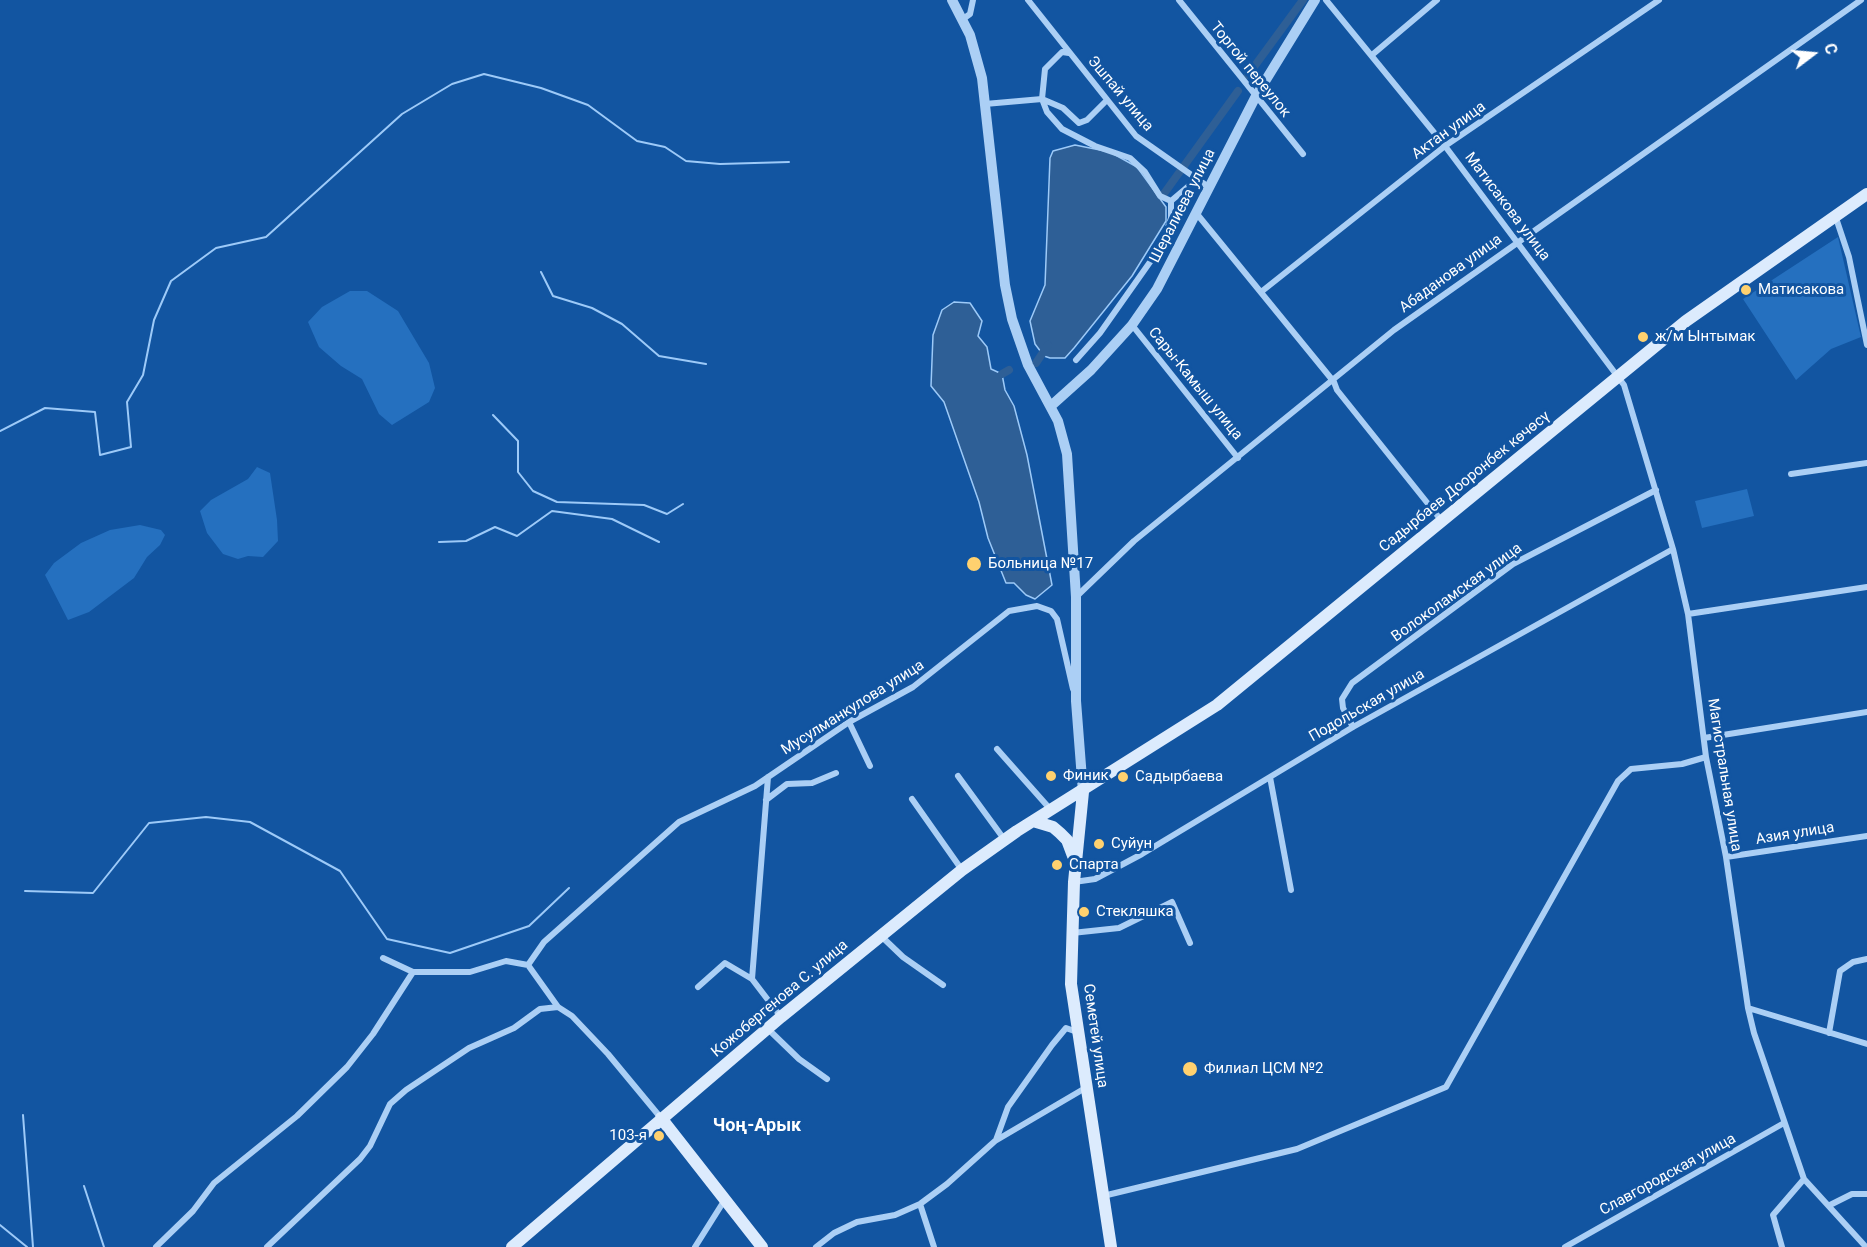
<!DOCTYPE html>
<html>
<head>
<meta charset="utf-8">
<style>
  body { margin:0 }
  #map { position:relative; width:1867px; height:1247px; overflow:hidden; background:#1255a1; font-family:Roboto,sans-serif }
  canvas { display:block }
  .north { position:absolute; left:1783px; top:24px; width:60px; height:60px; -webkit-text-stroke:4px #1255a1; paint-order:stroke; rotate:74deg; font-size:16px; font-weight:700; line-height:24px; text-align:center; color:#fff }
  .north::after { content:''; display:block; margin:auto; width:21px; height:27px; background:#fff; clip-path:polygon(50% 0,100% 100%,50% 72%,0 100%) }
</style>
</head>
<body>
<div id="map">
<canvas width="1867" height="1247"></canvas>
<div class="north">С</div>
</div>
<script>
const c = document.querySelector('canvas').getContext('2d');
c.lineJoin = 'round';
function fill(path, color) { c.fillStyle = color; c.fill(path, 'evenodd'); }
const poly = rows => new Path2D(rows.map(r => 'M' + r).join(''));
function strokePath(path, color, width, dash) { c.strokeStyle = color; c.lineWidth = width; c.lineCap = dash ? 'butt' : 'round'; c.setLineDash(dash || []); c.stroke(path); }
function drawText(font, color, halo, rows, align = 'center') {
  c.font = font + ' Roboto,sans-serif'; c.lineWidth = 6; c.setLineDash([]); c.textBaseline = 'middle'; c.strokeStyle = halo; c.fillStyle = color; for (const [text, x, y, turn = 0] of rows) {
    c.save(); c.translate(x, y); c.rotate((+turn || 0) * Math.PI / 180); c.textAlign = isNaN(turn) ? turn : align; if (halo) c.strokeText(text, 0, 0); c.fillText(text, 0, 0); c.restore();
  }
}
const green = poly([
  [1838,237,1861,337,1831,349,1796,380,1743,299],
  [350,291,367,291,398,311,429,363,435,388,429,402,392,425,379,414,362,379,341,366,319,347,308,322,322,307],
  [257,467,270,473,277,520,278,541,263,557,248,556,238,559,223,554,207,533,200,511,211,500,248,479],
  [1747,489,1754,516,1702,528,1695,501],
  [140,525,161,530,165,535,160,545,147,557,134,578,89,612,68,620,45,575,54,563,81,543,110,530]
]);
const water = poly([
  [1075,145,1110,152,1137,167,1166,207,1166,221,1132,276,1074,348,1065,358,1050,358,1044,356,1035,344,1030,321,1045,285,1050,158,1053,151,1075,145],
  [954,302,970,303,982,321,978,336,987,347,991,369,1002,374,1005,390,1014,406,1027,455,1052,585,1035,599,1026,595,1014,583,1006,583,988,538,979,502,944,402,931,386,933,335,942,310,954,302]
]);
const stream = poly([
  [541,272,553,296,592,308,622,324,659,356,706,364],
  [493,415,518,441,518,472,533,491,557,502,644,505,667,514,683,504],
  [0,431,45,408,95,412,100,455,131,447,127,402,143,375,154,320,171,281,216,248,266,237,402,114,452,84,484,74,541,88,588,105,637,141,665,147,686,161,720,164,789,162],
  [439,542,466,541,495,527,517,536,552,511,612,519,659,542],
  [25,891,93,893,149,823,206,817,250,822,340,871,387,939,450,953,529,926,569,888],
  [23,1115,33,1247],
  [84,1186,104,1247],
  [0,1225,27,1247]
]);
const canal = poly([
  [1248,75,1303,0],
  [1163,195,1238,91],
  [1036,363,1048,345],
  [1002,374,1009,370]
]);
const minor = poly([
  [1028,0,1136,136,1210,188],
  [1179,0,1303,154],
  [1326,0,1445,146,1624,385,1673,549,1688,614,1706,757,1726,857,1748,1008,1754,1033,1804,1179,1866,1247],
  [963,19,970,14,973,0],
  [1069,53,1062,52,1045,69,1042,99,1063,108,1079,123,1087,120,1107,100],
  [1372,55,1437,0],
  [985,104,1042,99,1047,112,1062,129,1095,146,1130,158,1145,172,1160,196,1171,201],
  [1197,214,1334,382,1337,390,1441,520],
  [1835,215,1849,257,1867,345],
  [1261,292,1445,146,1659,0],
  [1132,325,1238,458],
  [1076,360,1100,333,1162,245,1171,218,1171,201,1197,179],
  [1791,474,1867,463],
  [1077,596,1134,541,1394,330,1861,0],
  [1688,614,1867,587],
  [849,722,870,766],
  [1353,727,1343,708,1342,699,1352,683,1513,564,1656,490],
  [1704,738,1867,712],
  [997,749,1051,810],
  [958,776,1004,839],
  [768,777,752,979,781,1017],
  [1270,777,1291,890],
  [912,799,962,870],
  [766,800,787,784,812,783,836,773],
  [1726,857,1867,836],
  [1074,882,1095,879,1142,854,1353,727,1673,549],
  [1072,933,1119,928,1172,902,1190,943],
  [880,935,903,957,943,985],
  [383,958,413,972,470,972,506,961,528,965,558,1007,572,1016,608,1054,661,1118],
  [528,965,544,942,679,822,755,786,849,722,913,687,1009,611,1037,606,1051,611,1057,619,1073,689],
  [698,987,725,963,752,979],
  [1748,1008,1867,1044],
  [768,1029,799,1059,827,1079],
  [1829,1033,1840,971,1853,962,1867,959],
  [996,1140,1008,1107,1052,1045,1066,1028,1077,1032],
  [1103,1196,1297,1149,1446,1087,1618,781,1631,769,1682,764,1706,757],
  [920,1204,934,1247],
  [1830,1205,1852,1194,1867,1194],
  [156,1247,193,1211,214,1183,297,1116,347,1067,373,1034,413,972],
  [267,1247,360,1159,370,1146,390,1104,406,1090,469,1048,514,1028,540,1009,558,1007],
  [695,1247,724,1201],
  [816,1247,834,1233,857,1222,895,1215,920,1204,947,1184,995,1141,1087,1087],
  [1565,1247,1784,1123],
  [1782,1247,1773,1215,1804,1179]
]);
const tertiary = poly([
  [952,0,970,35,982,78,1005,285,1012,319,1028,365,1058,421,1067,454,1076,597,1076,701,1083,792],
  [1052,405,1091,370,1132,325,1157,289,1256,96,1315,0]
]);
const secondary = poly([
  [1083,792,1074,882,1071,984,1111,1247],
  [1033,821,1053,827,1060,833,1067,840,1073,856],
  [661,1118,762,1247],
  [512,1247,781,1017,962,870,1017,831,1217,705,1686,321,1867,194]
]);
const markers = [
  [1746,290,6,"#ffd16f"],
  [1643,337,6,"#ffd16f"],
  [974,564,8,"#ffd16f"],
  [1051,776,6,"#ffd16f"],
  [1123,777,6,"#ffd16f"],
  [1099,844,6,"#ffd16f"],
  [1057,865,6,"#ffd16f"],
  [1084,912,6,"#ffd16f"],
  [1190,1069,8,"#ffd16f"],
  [659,1136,6,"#ffd16f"]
];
const streetNames = [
  ["Торгой переулок",1250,70,51],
  ["Эшпай улица",1120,94,50],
  ["Актан улица",1449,131,-36],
  ["Шералиева улица",1183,206,-63],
  ["Матисакова улица",1507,207,53],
  ["Абаданова улица",1451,274,-36],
  ["Сары-Камыш улица",1195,384,51],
  ["Садырбаев Дооронбек көчөсү",1465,482,-39],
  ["Волоколамская улица",1457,593,-36],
  ["Подольская улица",1367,706,-30],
  ["Мусулманкулова улица",853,708,-32],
  ["Магистральная улица",1724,775,81],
  ["Азия улица",1795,834,-9],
  ["Кожобергенова С. улица",780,999,-40],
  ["Семетей улица",1095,1036,82],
  ["Славгородская улица",1668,1175,-29]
];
const poiNames = [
  ["Матисакова",1758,290],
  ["ж/м Ынтымак",1655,337],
  ["Больница №17",988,564],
  ["Финик",1063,776],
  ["Садырбаева",1135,777],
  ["Суйун",1111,844],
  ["Спарта",1069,865],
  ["Стекляшка",1096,912],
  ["Филиал ЦСМ №2",1204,1069],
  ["103-я",647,1136,"right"]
];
const quarterNames = [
  ["Чоң-Арык",757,1126]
];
fill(green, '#2570bf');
fill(water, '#2e5f96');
strokePath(water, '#9dcaf8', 1.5);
strokePath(stream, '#9dcaf8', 2);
strokePath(canal, '#2e5f96', 8);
strokePath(minor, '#abcff5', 6);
strokePath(tertiary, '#abcff5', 10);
strokePath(secondary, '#dcebfd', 12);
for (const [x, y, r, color] of markers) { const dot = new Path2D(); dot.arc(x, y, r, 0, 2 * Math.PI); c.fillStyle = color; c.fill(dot); strokePath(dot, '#1255a1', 2); }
drawText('15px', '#fff', '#1255a1', streetNames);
drawText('15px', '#fff', '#1255a1', poiNames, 'left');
drawText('bold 18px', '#fff', '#1255a1', quarterNames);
</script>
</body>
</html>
